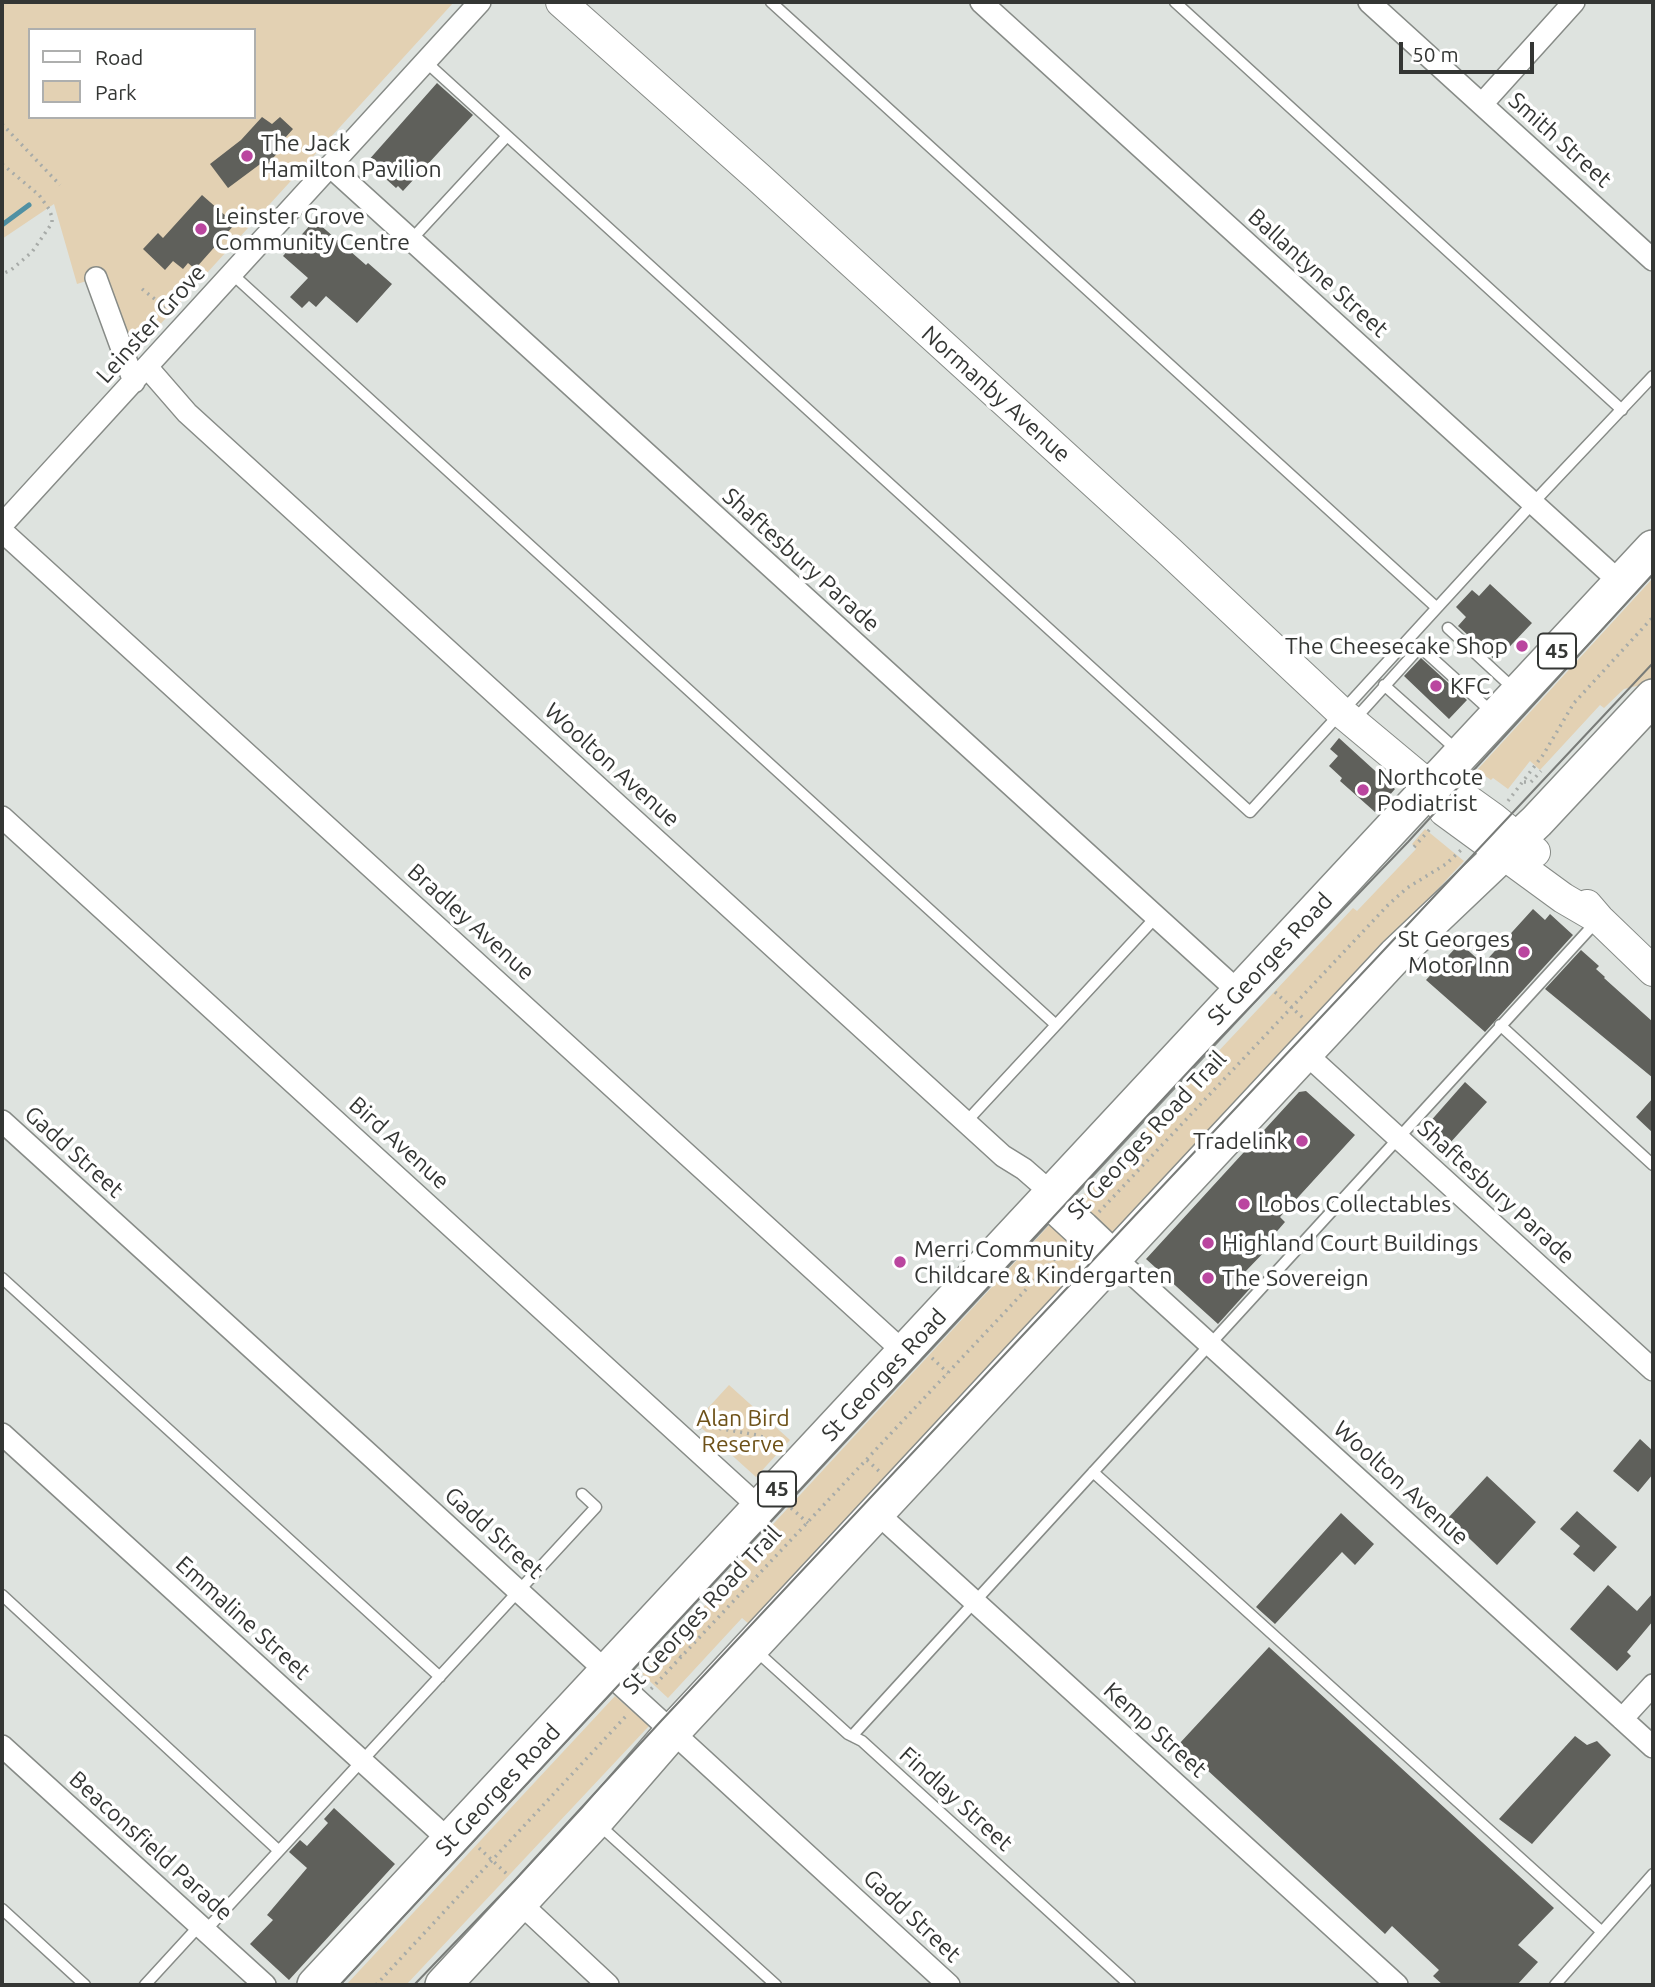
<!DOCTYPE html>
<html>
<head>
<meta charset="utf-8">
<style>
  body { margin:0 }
  #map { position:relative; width:1655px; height:1987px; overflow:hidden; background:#dee3df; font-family:Ubuntu,sans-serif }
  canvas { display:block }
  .frame { position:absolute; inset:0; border:4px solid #343634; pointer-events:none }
  .legend { position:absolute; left:28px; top:28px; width:228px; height:91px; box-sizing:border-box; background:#fff; border:2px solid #aeafae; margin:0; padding:9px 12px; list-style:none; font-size:21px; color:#343634 }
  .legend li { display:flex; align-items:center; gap:14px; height:35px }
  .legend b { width:35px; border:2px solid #aeafae }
  .scale { position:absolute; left:1399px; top:42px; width:135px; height:32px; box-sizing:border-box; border:4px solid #343634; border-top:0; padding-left:9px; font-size:21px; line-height:24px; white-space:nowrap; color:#343634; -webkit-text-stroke:5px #fff; paint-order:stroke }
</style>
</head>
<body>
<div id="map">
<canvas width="1655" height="1987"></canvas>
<div class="frame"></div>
<ul class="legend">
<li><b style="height:9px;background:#fff"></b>Road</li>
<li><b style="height:19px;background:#e3d1b3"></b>Park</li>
</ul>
<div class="scale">50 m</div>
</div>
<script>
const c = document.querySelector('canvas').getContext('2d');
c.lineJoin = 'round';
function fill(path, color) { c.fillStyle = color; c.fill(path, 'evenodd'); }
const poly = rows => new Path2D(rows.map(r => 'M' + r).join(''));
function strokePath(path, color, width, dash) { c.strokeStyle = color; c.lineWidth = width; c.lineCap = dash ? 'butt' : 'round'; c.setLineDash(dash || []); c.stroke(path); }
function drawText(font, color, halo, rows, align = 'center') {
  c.font = font + ' Ubuntu,sans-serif'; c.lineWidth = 7; c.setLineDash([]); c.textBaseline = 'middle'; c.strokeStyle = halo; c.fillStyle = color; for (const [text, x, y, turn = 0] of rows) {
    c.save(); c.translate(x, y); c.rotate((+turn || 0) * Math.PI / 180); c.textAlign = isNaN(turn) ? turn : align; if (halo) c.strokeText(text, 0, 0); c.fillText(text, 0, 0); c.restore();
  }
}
const green = poly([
  [2,2,454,2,134,353,105,275,77,284,54,204,2,239],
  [30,30,254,30,254,117,30,117],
  [1653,578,1653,676,1645,684,1624,689,1604,708,1600,705,1540,770,1530,761,1508,789,1493,778,1491,780,1477,770],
  [1425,829,1464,861,1110,1238,1074,1205,1353,908,1357,911,1416,849,1412,844],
  [1053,1221,1093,1257,749,1624,742,1618,668,1698,642,1674,691,1621,701,1614,699,1612,707,1603,703,1600],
  [729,1385,790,1440,756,1477,695,1422],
  [615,1696,649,1726,406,1985,346,1985]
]);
const stream = poly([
  [2,225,29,205]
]);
const building = poly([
  [437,83,473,115,403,191,398,186,396,188,367,162],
  [262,117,272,124,280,117,293,129,277,147,280,150,267,165,263,162,228,188,210,164,241,140],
  [202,195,235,224,195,269,188,263,183,269,173,261,165,270,143,249,158,233,163,238],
  [311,224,316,228,319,224,366,265,368,263,392,284,357,323,326,296,316,307,309,301,302,308,290,297,308,278,283,256],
  [1490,584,1532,623,1496,661,1458,626,1466,617,1456,607,1472,590,1479,596],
  [1421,658,1467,700,1449,719,1404,676],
  [1339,738,1395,789,1375,812,1340,781,1342,778,1329,766,1338,756,1330,749],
  [1533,909,1545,920,1550,914,1573,935,1485,1032,1426,980,1460,943,1483,964],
  [1581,950,1599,966,1596,969,1605,977,1604,978,1653,1022,1653,1078,1545,989],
  [1465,1082,1487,1102,1450,1143,1428,1124],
  [1306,1091,1355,1135,1280,1217,1285,1222,1266,1244,1269,1247,1244,1273,1255,1283,1218,1324,1146,1259,1299,1092],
  [1653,1098,1653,1133,1636,1117],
  [1640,1439,1653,1451,1653,1474,1638,1492,1613,1471],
  [1487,1476,1536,1522,1497,1565,1448,1518],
  [1577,1511,1617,1547,1594,1572,1573,1554,1580,1546,1560,1529],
  [1341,1513,1374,1544,1355,1565,1342,1552,1275,1624,1256,1607],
  [1608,1585,1637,1611,1653,1593,1653,1621,1627,1652,1631,1656,1617,1671,1570,1629],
  [1269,1647,1554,1908,1518,1945,1538,1962,1517,1985,1443,1985,1433,1976,1439,1970,1392,1926,1385,1934,1179,1744],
  [1575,1736,1587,1745,1597,1741,1611,1755,1532,1844,1499,1819],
  [334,1808,395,1864,289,1980,250,1944,273,1920,267,1915,307,1868,289,1852,300,1840,307,1846,328,1823,324,1819]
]);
const path = poly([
  [2,124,60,185],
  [2,164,39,195,49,209,52,217,52,223,32,252,11,270,2,274],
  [142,289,171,312],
  [1524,782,1531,782,1541,771],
  [1508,801,1543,755,1574,703,1653,617],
  [1414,847,1430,829],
  [1275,992,1303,1018],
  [1099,1212,1388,905,1407,888,1446,864,1461,850],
  [932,1358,948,1373],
  [699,1428,705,1426,757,1435,782,1444],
  [867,1460,880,1472],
  [791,1508,808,1523],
  [681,1657,673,1651,693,1625,714,1603],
  [651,1689,1065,1248],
  [479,1848,509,1876],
  [376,1985,627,1715]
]);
const service = poly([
  [771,2,1437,608],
  [1175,2,1622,410],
  [426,62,1250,812,1532,504,1653,376],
  [411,240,507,136],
  [231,273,1056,1025,966,1122],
  [1448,628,1514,689],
  [1384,685,1458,751],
  [1355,719,1420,647,1494,714],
  [1056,1025,1155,918],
  [1500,1025,1653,1165],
  [2,1278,440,1677],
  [1093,1472,1602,1932],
  [2,1595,278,1850],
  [754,1649,848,1734,862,1741,1130,1985],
  [852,1736,1596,922],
  [597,1823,776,1985],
  [2,1909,85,1985],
  [206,1930,596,1507,582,1494],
  [145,1985,200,1925],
  [1555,1985,1653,1874]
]);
const minor = poly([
  [981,2,1621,583],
  [1369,2,1653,260],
  [1482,104,1574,2],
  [330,166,1239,992],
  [96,278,134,382],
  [147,367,187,413,1003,1156,1024,1169,1087,1224,1106,1242,1114,1258],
  [2,525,480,2],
  [2,531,905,1353],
  [2,817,760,1508],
  [1305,1053,1653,1370],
  [2,1121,372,1457,949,1985],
  [1042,1203,1092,1249,1114,1258,1128,1270,1653,1747],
  [2,1434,450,1841],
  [877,1513,1397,1985],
  [1622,1719,1653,1685],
  [2,1746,265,1985],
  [520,1903,608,1985]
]);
const secondary = poly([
  [561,2,758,177,1169,551,1341,712,1431,787,1444,811,1563,898,1599,919],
  [1431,787,1454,790,1493,818,1535,852],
  [1587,905,1599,919,1653,971]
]);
const trunk = poly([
  [315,1985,1653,548],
  [443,1985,595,1821,673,1731,1396,955,1537,821,1653,697]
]);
const tram = poly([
  [340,1985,1202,1057,1408,842,1653,574],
  [414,1985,514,1881,661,1721,1653,663]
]);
const markers = [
  [247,156,7,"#ba469f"],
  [201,229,7,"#ba469f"],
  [1522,646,7,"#ba469f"],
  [1436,686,7,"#ba469f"],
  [1363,790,7,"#ba469f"],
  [1524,952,7,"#ba469f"],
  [1302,1141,7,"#ba469f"],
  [1244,1204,7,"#ba469f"],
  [1208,1243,7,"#ba469f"],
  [900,1262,7,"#ba469f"],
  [1208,1278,7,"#ba469f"]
];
const shields = [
  [1557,651,38],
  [777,1489,38]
];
const shieldNames = [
  ["45",1557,651],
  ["45",777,1489]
];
const streetNames = [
  ["Smith Street",1560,140,42],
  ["Ballantyne Street",1318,273,42],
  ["Leinster Grove",151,324,-48],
  ["Normanby Avenue",996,394,42],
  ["Shaftesbury Parade",801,560,42],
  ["Woolton Avenue",612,765,42],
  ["Bradley Avenue",471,922,42],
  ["St Georges Road",1270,959,-47],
  ["St Georges Road Trail",1147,1135,-47],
  ["Bird Avenue",399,1143,42],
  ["Gadd Street",74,1152,42],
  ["Shaftesbury Parade",1496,1192,42],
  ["St Georges Road",884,1375,-47],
  ["Woolton Avenue",1401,1483,42],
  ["Gadd Street",494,1533,42],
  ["St Georges Road Trail",702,1610,-47],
  ["Emmaline Street",243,1618,42],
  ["Kemp Street",1155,1730,42],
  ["St Georges Road",498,1790,-47],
  ["Findlay Street",956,1799,42],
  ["Beaconsfield Parade",151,1846,42],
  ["Gadd Street",912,1916,43]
];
const poiNames = [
  ["The Jack",261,143],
  ["Hamilton Pavilion",261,169],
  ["Leinster Grove",215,216],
  ["Community Centre",215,242],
  ["The Cheesecake Shop",1508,646,"right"],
  ["KFC",1450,686],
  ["Northcote",1377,777],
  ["Podiatrist",1377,803],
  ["St Georges",1510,939,"right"],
  ["Motor Inn",1510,965,"right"],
  ["Tradelink",1288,1141,"right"],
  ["Lobos Collectables",1258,1204],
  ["Highland Court Buildings",1222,1243],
  ["Merri Community",914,1249],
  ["Childcare & Kindergarten",914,1275],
  ["The Sovereign",1222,1278]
];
const parkNames = [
  ["Alan Bird",743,1418],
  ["Reserve",743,1444]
];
fill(green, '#e3d1b3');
strokePath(stream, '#5090a3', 5);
fill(building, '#5f605b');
strokePath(service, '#878b87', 13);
strokePath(minor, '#878b87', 24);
strokePath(secondary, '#878b87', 32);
strokePath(trunk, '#878b87', 38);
strokePath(path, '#a7aba8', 3.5, [2, 5]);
strokePath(service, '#fff', 10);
strokePath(minor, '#fff', 21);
strokePath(secondary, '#fff', 30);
strokePath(trunk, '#fff', 35);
strokePath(tram, '#787b78', 2);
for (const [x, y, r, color] of markers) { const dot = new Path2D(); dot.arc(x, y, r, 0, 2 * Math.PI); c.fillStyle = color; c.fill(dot); strokePath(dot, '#fff', 2.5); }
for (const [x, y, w] of shields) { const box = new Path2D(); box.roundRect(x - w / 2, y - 17.5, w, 35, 5); c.fillStyle = '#fff'; c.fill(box); strokePath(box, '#343634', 2); }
drawText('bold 21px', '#343634', null, shieldNames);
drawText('23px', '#343634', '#fff', streetNames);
drawText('23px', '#343634', '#fff', poiNames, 'left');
drawText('23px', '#6d5118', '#fff', parkNames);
</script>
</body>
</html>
